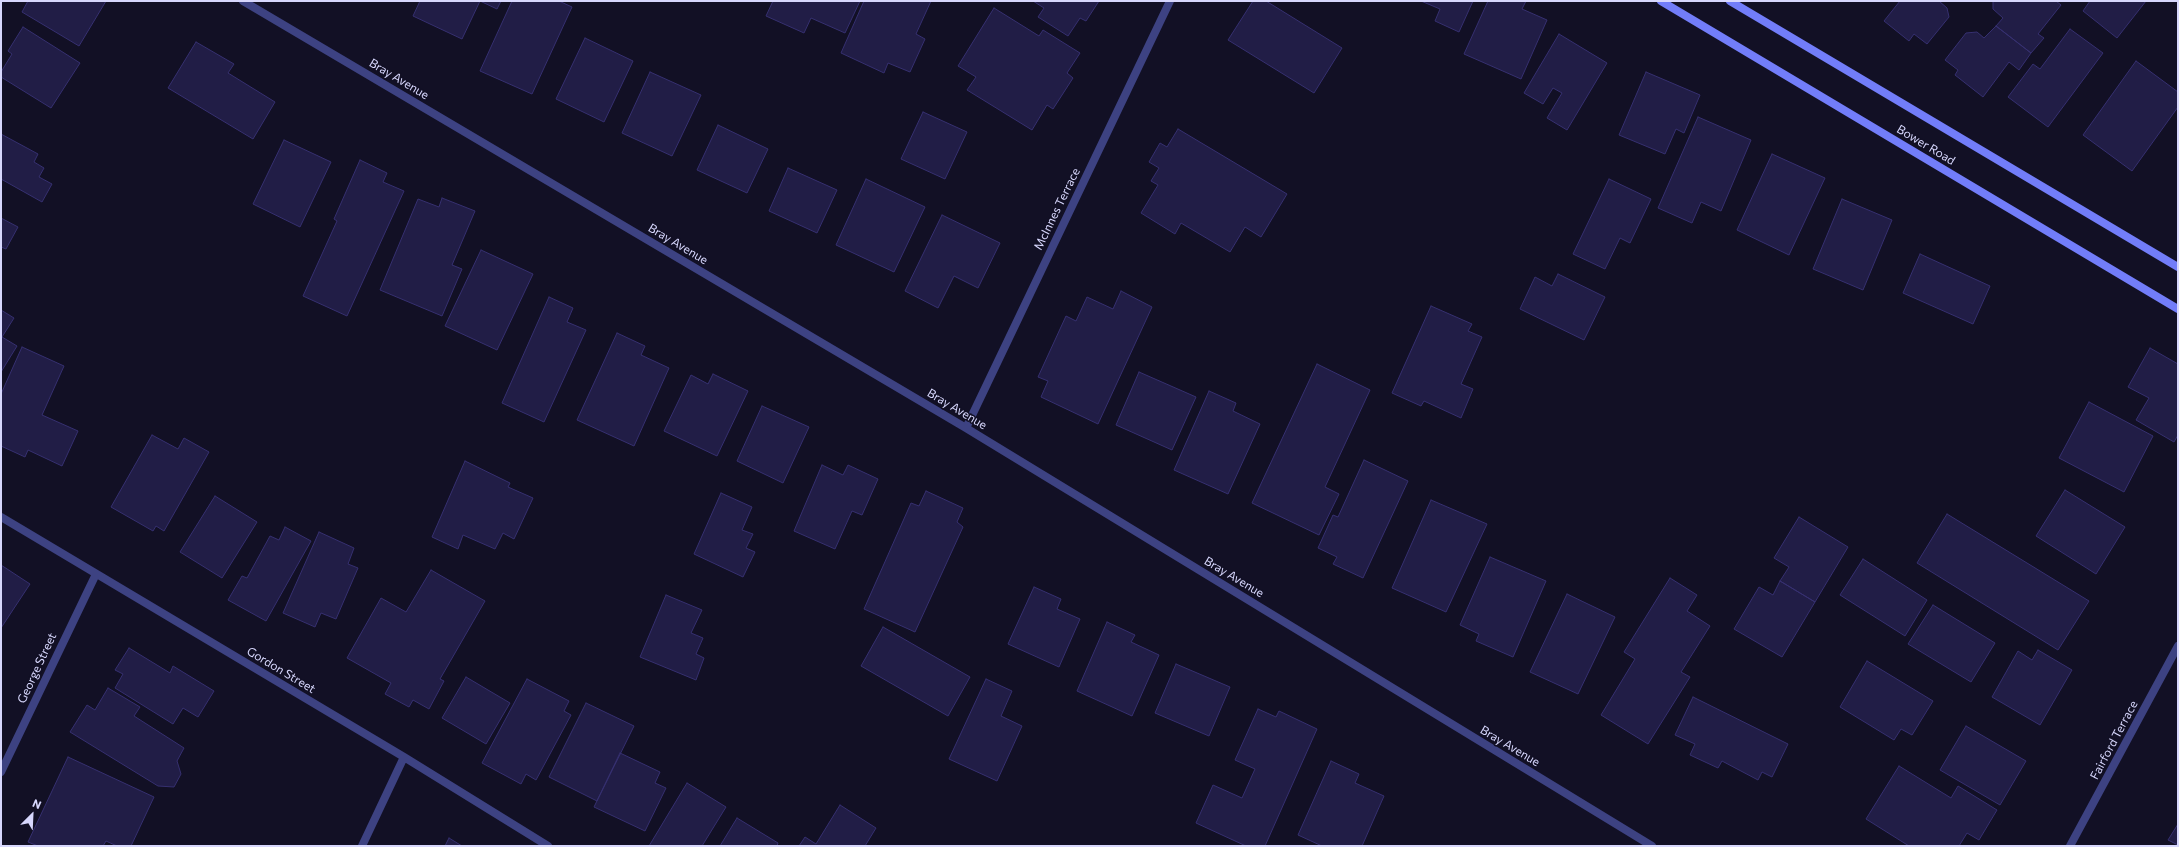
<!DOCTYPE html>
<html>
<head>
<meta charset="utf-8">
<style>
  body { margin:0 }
  #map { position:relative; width:2179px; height:847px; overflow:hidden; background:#121025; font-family:Commissioner,sans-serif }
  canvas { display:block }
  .frame { position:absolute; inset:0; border:2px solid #d7d7fd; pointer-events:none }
  .north { position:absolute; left:12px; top:795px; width:40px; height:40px; -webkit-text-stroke:3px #121025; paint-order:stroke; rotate:24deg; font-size:11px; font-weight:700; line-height:16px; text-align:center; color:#d7d7fd }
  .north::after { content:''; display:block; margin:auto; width:14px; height:18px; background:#d7d7fd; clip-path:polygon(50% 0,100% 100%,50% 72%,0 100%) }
</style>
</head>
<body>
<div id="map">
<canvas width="2179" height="847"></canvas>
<div class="frame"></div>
<div class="north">N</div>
</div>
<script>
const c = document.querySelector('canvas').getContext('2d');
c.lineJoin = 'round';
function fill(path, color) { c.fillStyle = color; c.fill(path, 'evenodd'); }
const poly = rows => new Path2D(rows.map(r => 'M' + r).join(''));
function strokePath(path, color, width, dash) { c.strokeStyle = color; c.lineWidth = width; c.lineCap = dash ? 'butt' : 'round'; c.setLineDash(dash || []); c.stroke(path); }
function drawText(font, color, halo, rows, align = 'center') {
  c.font = font + ' Commissioner,sans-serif'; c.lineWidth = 3; c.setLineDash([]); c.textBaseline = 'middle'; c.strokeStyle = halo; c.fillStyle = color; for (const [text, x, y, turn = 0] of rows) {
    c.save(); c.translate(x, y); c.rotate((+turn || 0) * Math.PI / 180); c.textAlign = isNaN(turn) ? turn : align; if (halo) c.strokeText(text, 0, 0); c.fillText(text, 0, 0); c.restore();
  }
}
const building = poly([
  [28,1,106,1,79,46,22,12,28,1],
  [420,1,480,1,462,39,413,16,420,1],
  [480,1,501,1,497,9,480,1],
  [512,1,559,1,572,7,532,94,480,71,512,1],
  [773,1,860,1,845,33,811,18,804,33,766,16,773,1],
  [864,1,931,1,916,34,925,39,910,72,888,63,884,73,841,53,864,1],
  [1033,1,1099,1,1086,21,1080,18,1068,36,1038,17,1044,8,1033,1],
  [1253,1,1266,1,1342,48,1314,93,1228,40,1253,1],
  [1421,1,1473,1,1459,32,1435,21,1440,9,1421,1],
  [1488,1,1526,1,1522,9,1547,20,1521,79,1464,54,1488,1],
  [1900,1,1939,1,1947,8,1949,17,1927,44,1914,34,1909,41,1884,21,1900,1],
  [1993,1,2056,1,2061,5,2038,34,2044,38,2031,53,1996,26,2003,18,1993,9,1993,1],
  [2090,1,2146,1,2117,38,2083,11,2090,1],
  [994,8,1039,36,1043,30,1080,53,1067,73,1073,78,1053,109,1047,105,1032,130,967,90,976,77,958,66,994,8],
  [1996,26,2031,53,2019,70,2009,62,1983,97,1955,75,1958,70,1945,60,1966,33,1977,32,1984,38,1996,26],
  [23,27,80,63,51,108,1,77,1,72,12,54,8,51,23,27],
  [2070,29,2103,53,2048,127,2008,97,2033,64,2040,69,2070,29],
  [1559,34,1607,63,1567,130,1547,118,1562,93,1553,88,1543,104,1524,93,1559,34],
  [585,38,633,61,604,122,556,99,585,38],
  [196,42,234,64,228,73,275,102,253,139,168,88,196,42],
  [2136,61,2178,92,2178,107,2132,171,2083,135,2136,61],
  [650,72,701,95,672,156,622,133,650,72],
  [1646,72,1700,95,1684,133,1676,129,1665,154,1619,135,1646,72],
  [923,112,967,132,945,179,901,159,923,112],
  [1698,117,1751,140,1721,211,1701,202,1692,223,1658,208,1698,117],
  [718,125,768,149,747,193,697,170,718,125],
  [1178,129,1287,194,1261,237,1245,227,1230,252,1181,223,1175,234,1141,213,1158,185,1151,181,1159,168,1149,162,1160,143,1167,147,1178,129],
  [1,134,38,154,34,162,44,168,39,177,52,184,42,202,1,179,1,134],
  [284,140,331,162,300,227,253,204,284,140],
  [1772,154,1825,178,1789,255,1737,230,1772,154],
  [360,160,387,173,383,182,404,191,347,316,303,296,337,221,334,219,360,160],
  [788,168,837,190,817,233,769,211,788,168],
  [866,179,925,207,894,272,836,245,866,179],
  [1609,179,1651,199,1630,243,1620,238,1605,269,1573,254,1609,179],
  [442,198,475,211,452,265,462,269,442,316,380,290,418,199,439,207,442,198],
  [1842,199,1892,220,1863,290,1813,269,1842,199],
  [942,215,1000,243,978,288,954,276,938,308,905,291,942,215],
  [1,218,18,227,6,249,1,247,1,218],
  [481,250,533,274,497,350,445,326,481,250],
  [1920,254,1990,286,1973,324,1903,293,1920,254],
  [1558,274,1605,297,1584,340,1520,309,1535,277,1552,286,1558,274],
  [1121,291,1152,307,1098,424,1041,397,1048,381,1038,377,1066,316,1076,321,1087,297,1113,309,1121,291],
  [549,297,573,308,567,322,586,330,544,422,502,403,549,297],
  [1431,306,1472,324,1468,331,1482,337,1461,384,1473,389,1461,418,1424,401,1421,406,1392,393,1431,306],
  [1,310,14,318,2,337,17,346,1,372,1,310],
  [617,333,645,346,641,355,669,368,634,446,577,420,617,333],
  [22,347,64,366,42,415,78,431,62,466,28,450,25,457,1,446,1,394,22,347],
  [2150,348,2178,364,2178,435,2174,442,2136,420,2149,398,2128,387,2150,348],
  [1317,364,1370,390,1325,487,1339,494,1319,535,1252,503,1317,364],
  [1139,372,1196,397,1172,450,1116,425,1139,372],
  [713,374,748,391,717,456,664,431,691,375,708,384,713,374],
  [1209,391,1236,403,1233,411,1260,424,1228,494,1174,470,1209,391],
  [2089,402,2153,436,2124,492,2059,458,2089,402],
  [762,406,809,427,783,483,737,461,762,406],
  [152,435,178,449,184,438,209,452,164,531,156,526,153,531,111,507,152,435],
  [1364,460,1408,481,1363,578,1333,564,1337,557,1318,548,1333,515,1338,517,1364,460],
  [465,461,510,483,508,487,533,498,514,539,503,533,495,549,463,535,458,549,432,537,465,461],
  [822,465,843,475,848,465,878,479,862,515,852,511,835,549,794,531,822,465],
  [2065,490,2125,527,2096,574,2036,536,2065,490],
  [926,491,963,508,957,522,963,527,915,632,864,609,911,503,919,506,926,491],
  [721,493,752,507,742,530,753,534,746,548,755,552,743,577,694,554,721,493],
  [215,496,257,522,222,578,180,552,215,496],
  [1431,500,1487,524,1446,612,1392,588,1431,500],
  [1947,514,2089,601,2058,650,1917,563,1947,514],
  [1799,517,1848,547,1815,602,1780,581,1789,567,1774,558,1799,517],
  [285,527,311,541,266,621,228,600,242,576,247,578,270,536,279,540,285,527],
  [319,532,354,548,348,564,358,568,336,619,321,613,315,627,283,613,319,532],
  [1490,557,1546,581,1513,657,1476,641,1479,634,1460,625,1490,557],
  [1863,559,1927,600,1905,636,1840,595,1863,559],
  [1,565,30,584,1,628,1,565],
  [431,570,485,601,440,679,444,681,429,709,413,700,409,707,385,694,391,683,347,658,381,598,406,612,431,570],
  [1670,578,1697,595,1687,611,1710,626,1681,672,1690,677,1648,744,1601,715,1635,659,1624,652,1670,578],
  [1780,581,1815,602,1782,657,1734,629,1759,587,1773,595,1780,581],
  [1034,587,1061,599,1057,609,1080,619,1059,667,1008,644,1034,587],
  [1567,594,1615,617,1578,694,1530,672,1567,594],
  [666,595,702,610,691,633,703,638,696,654,704,658,696,680,640,657,666,595],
  [1933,605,1995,643,1971,682,1908,644,1933,605],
  [1107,622,1135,635,1131,642,1159,655,1132,716,1077,691,1107,622],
  [883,627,970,677,948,716,861,666,883,627],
  [129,648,170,673,173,666,214,691,198,717,183,708,173,724,115,688,123,674,115,670,129,648],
  [2038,650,2072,670,2040,725,1992,697,2018,651,2032,660,2038,650],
  [1867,661,1933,701,1912,735,1901,729,1894,740,1840,707,1867,661],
  [1176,664,1230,687,1209,736,1155,713,1176,664],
  [466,677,510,703,486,744,442,718,466,677],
  [527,679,569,701,564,711,571,715,536,780,526,774,521,784,482,763,527,679],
  [986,679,1012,691,1001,716,1022,726,997,781,949,759,986,679],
  [108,688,140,707,134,716,184,748,177,761,181,774,174,787,158,786,70,732,87,705,95,710,108,688],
  [1693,697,1788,744,1772,777,1762,772,1758,780,1722,761,1718,768,1690,755,1695,744,1675,735,1693,697],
  [586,703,634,726,597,801,549,777,586,703],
  [1258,709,1276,717,1279,711,1317,729,1265,846,1246,846,1196,823,1213,785,1242,798,1255,769,1235,760,1258,709],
  [1966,726,2026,761,2000,805,1940,770,1966,726],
  [620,753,660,772,655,783,666,788,645,831,594,807,620,753],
  [68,757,154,797,131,846,117,846,106,841,103,846,38,846,28,842,68,757],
  [1331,761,1359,774,1355,783,1384,796,1362,846,1322,846,1298,835,1331,761],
  [1899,766,1951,798,1958,786,1997,810,1979,840,1967,833,1959,846,1909,846,1866,819,1899,766],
  [687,783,726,807,702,846,649,846,687,783],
  [840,805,876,828,865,846,799,846,805,837,816,844,840,805],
  [737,818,778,843,777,846,720,846,737,818],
  [2178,824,2178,845,2168,840,2178,824],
  [449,838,462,846,445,846,449,838]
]);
const street = poly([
  [243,1,966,428,1652,846],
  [966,428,1170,1],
  [1,517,404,757,548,846],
  [1,772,96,574],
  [362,846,404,757],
  [2070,846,2178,646]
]);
const secondary = poly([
  [1661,1,2178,309],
  [1730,1,2178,267]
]);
const streetNames = [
  ["Bray Avenue",399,79,31],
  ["Bower Road",1926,145,31],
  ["McInnes Terrace",1057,209,-64],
  ["Bray Avenue",678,244,31],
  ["Bray Avenue",957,409,31],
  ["Bray Avenue",1234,577,31],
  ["George Street",37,668,-65],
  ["Gordon Street",281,670,31],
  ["Fairford Terrace",2114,740,-62],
  ["Bray Avenue",1510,746,31]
];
fill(building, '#211d46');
strokePath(building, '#363070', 1);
strokePath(street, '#3d4282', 8);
strokePath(secondary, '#727df9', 8);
drawText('12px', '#d7d7fd', '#121025', streetNames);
</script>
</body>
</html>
